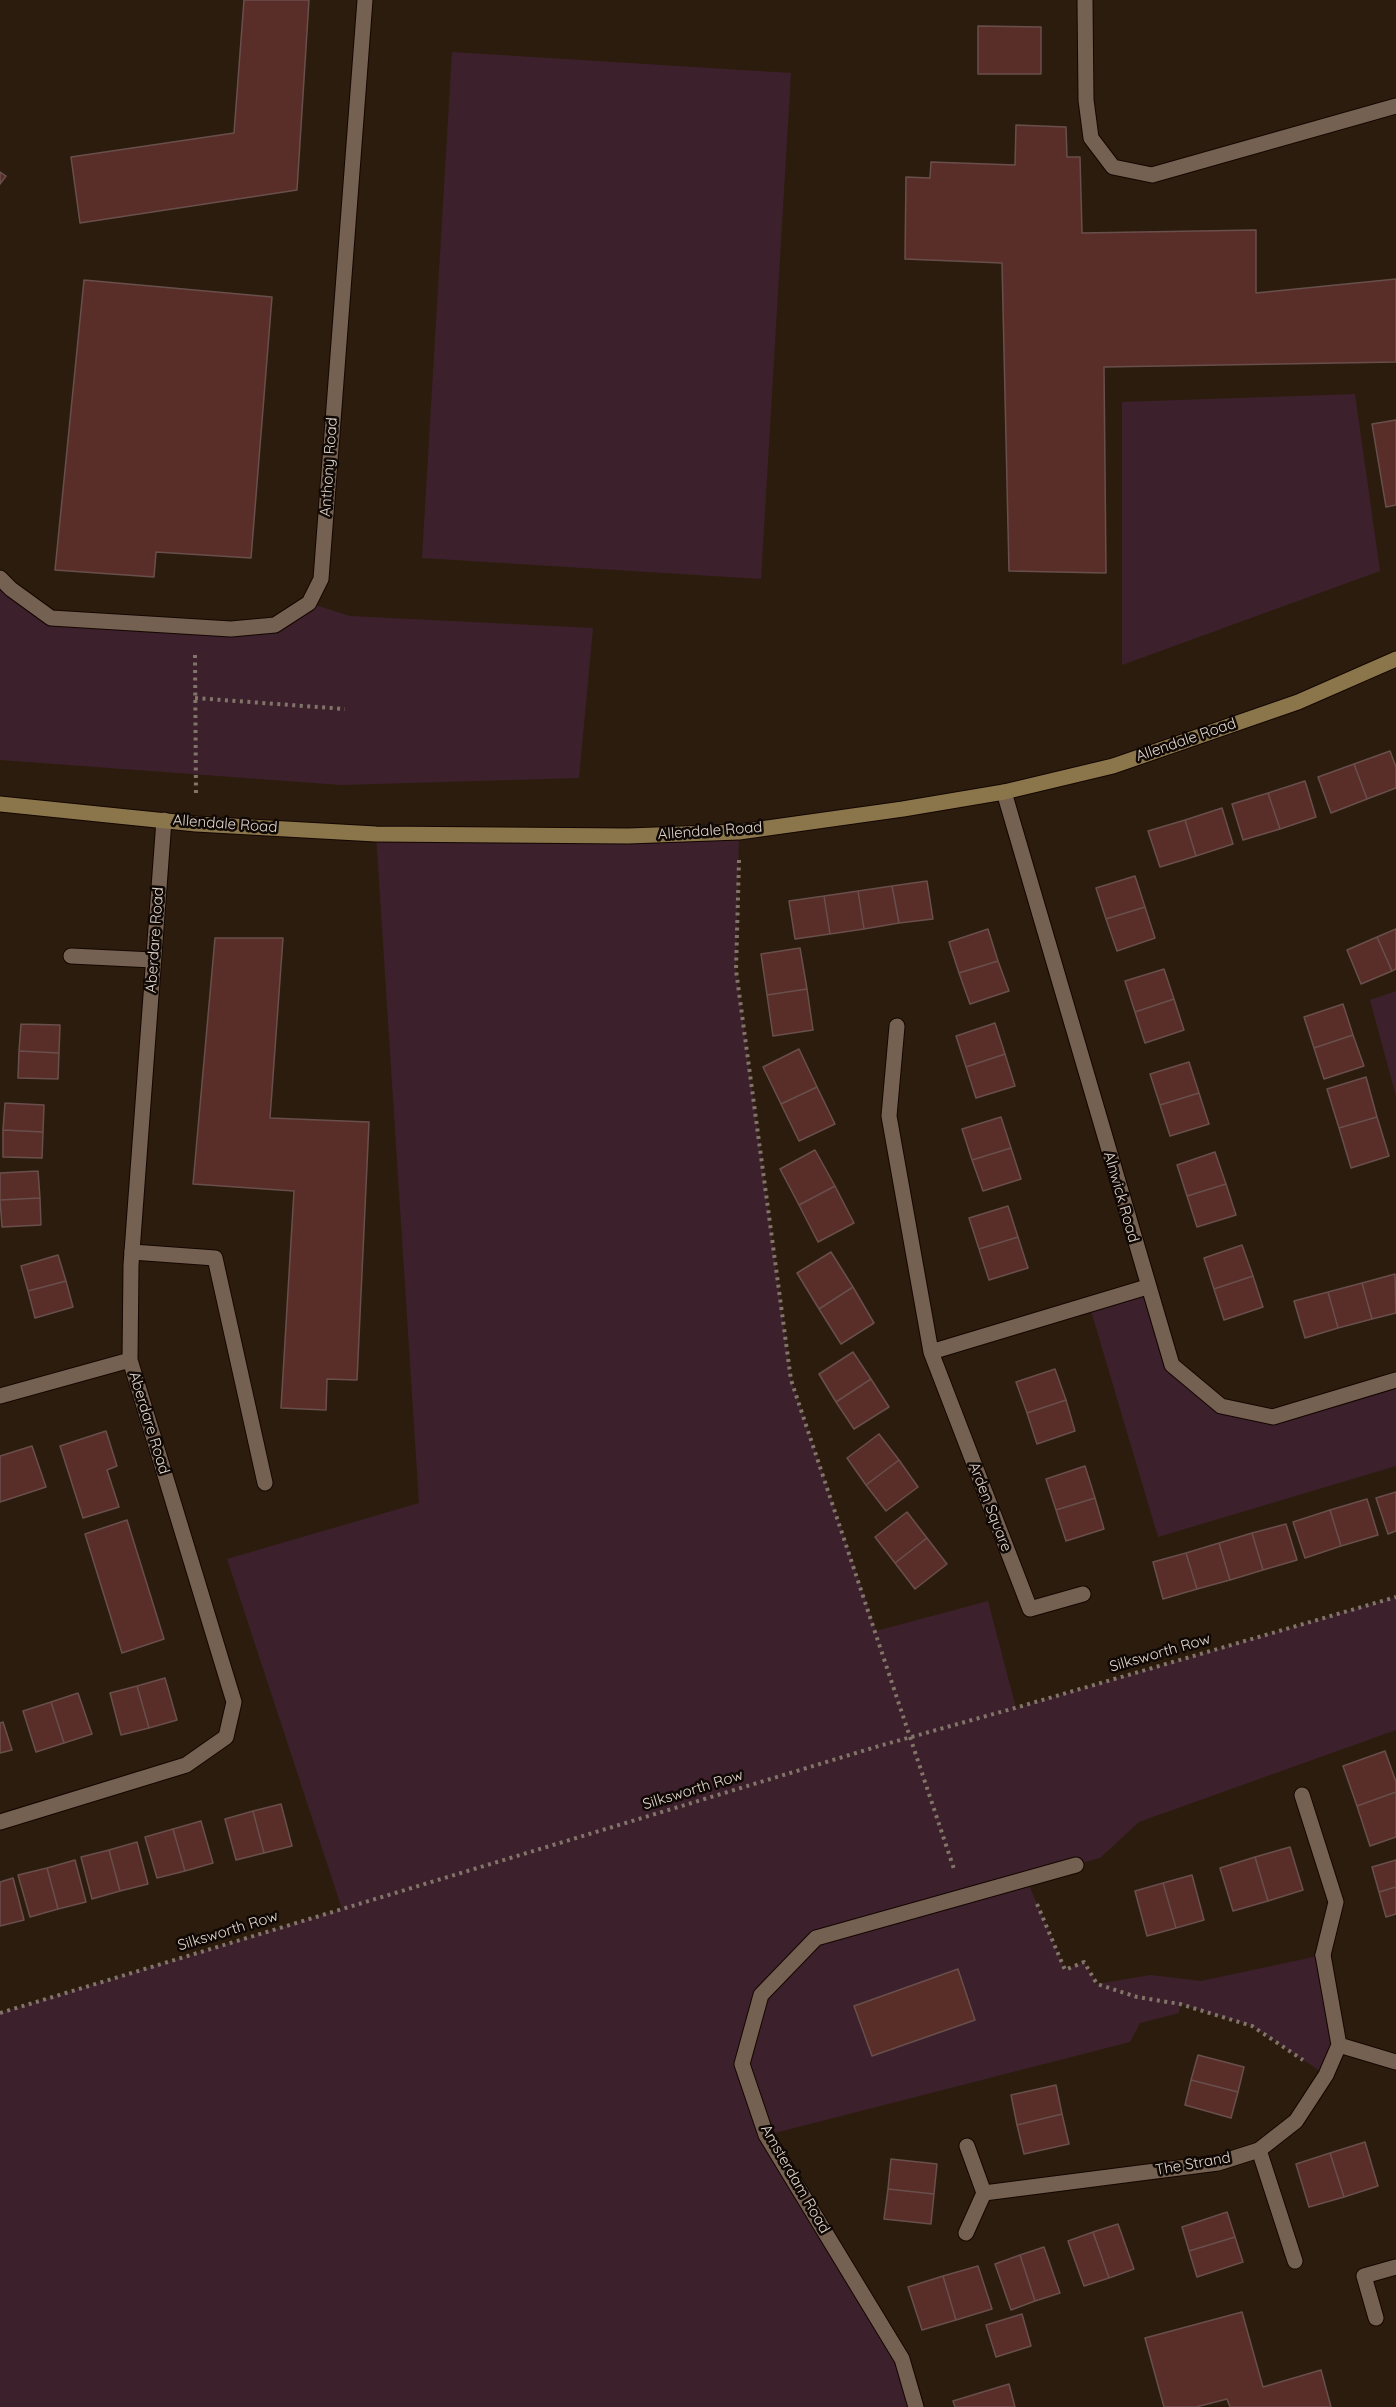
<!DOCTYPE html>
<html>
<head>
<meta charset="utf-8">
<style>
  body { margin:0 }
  canvas { display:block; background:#2c1c0d }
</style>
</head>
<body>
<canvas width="1396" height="2407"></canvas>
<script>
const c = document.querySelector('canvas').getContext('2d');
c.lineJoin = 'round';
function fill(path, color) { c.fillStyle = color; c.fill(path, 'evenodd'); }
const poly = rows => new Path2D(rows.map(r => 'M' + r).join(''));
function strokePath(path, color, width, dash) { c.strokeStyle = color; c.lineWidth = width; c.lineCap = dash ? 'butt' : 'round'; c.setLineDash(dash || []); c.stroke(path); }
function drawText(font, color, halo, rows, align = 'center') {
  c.font = font + ' Quicksand,sans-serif'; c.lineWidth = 5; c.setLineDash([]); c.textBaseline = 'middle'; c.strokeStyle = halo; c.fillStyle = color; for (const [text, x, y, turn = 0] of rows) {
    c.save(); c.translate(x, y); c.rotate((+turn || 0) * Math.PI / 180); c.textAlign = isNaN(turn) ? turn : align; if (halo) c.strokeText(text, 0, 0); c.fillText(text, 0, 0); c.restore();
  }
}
const green = poly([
  [452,52,791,73,761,579,422,558],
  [1355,394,1380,571,1122,665,1122,402],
  [0,573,51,618,275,625,309,603,350,616,593,628,579,778,341,785,0,760],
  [739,832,736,970,791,1380,876,1631,988,1601,1016,1708,1396,1597,1396,1730,1139,1822,1100,1858,1026,1878,1065,1970,1084,1962,1097,1984,1151,1975,1201,1981,1323,1955,1339,2045,1326,2075,1252,2026,1180,2004,1179,2013,1140,2023,1130,2042,767,2135,902,2359,916,2407,0,2407,0,2013,342,1909,227,1559,419,1503,376,834],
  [1396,991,1396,1096,1370,1000],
  [1147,1287,1172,1365,1221,1406,1273,1417,1396,1380,1396,1466,1158,1537,1089,1304]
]);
const building = poly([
  [244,0,309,0,297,190,80,223,71,157,234,133,244,0],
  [978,26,1041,27,1041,74,978,74,978,26],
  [1016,125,1066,127,1067,157,1080,157,1082,233,1256,230,1256,293,1396,279,1396,362,1104,367,1106,573,1009,571,1002,263,905,259,906,177,930,178,931,162,1015,165,1016,125],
  [0,172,6,176,0,184,0,172],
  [84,280,272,297,251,558,156,552,154,577,55,570,84,280],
  [1396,420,1396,505,1386,507,1372,424,1396,420],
  [1390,751,1396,767,1396,788,1367,799,1354,764,1390,751],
  [1354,764,1367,799,1331,813,1318,777,1354,764],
  [1305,781,1316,817,1280,829,1268,793,1305,781],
  [1268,793,1280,829,1243,840,1232,804,1268,793],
  [1222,808,1233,844,1196,856,1185,820,1222,808],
  [1185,820,1196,856,1160,867,1148,831,1185,820],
  [1135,876,1145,907,1106,919,1096,888,1135,876],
  [927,881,933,919,899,923,892,886,927,881],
  [892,886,899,923,864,929,858,891,892,886],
  [858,891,864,929,830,934,824,896,858,891],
  [824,896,830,934,795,939,789,901,824,896],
  [1145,907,1155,938,1117,951,1106,919,1145,907],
  [988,929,998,961,959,973,949,942,988,929],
  [1396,929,1396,969,1392,971,1377,937,1396,929],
  [1377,937,1392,971,1361,984,1347,950,1377,937],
  [215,938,283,938,270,1118,369,1122,357,1380,327,1379,326,1410,281,1408,294,1191,193,1184,215,938],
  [800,948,807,989,767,995,761,954,800,948],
  [998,961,1009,991,970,1004,959,973,998,961],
  [1164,969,1174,999,1135,1012,1125,981,1164,969],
  [807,989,813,1030,773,1036,767,995,807,989],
  [1174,999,1184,1030,1145,1043,1135,1012,1174,999],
  [1343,1004,1353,1035,1314,1048,1304,1017,1343,1004],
  [995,1023,1005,1054,966,1067,956,1036,995,1023],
  [21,1024,60,1025,59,1053,19,1051,21,1024],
  [1353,1035,1364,1066,1324,1079,1314,1048,1353,1035],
  [799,1049,817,1087,781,1104,763,1067,799,1049],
  [19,1051,59,1053,58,1079,18,1078,19,1051],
  [1005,1054,1015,1086,976,1098,966,1067,1005,1054],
  [1189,1062,1199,1093,1160,1105,1150,1074,1189,1062],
  [1366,1077,1377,1117,1339,1128,1327,1089,1366,1077],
  [817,1087,835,1124,799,1141,781,1104,817,1087],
  [1199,1093,1209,1124,1170,1136,1160,1105,1199,1093],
  [5,1103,44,1105,43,1132,3,1130,5,1103],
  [1001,1117,1011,1148,972,1160,962,1129,1001,1117],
  [1377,1117,1389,1156,1351,1168,1339,1128,1377,1117],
  [3,1130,43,1132,42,1158,3,1157,3,1130],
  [1011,1148,1021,1179,983,1191,972,1160,1011,1148],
  [815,1150,835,1186,799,1205,780,1169,815,1150],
  [1215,1152,1226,1184,1187,1196,1177,1165,1215,1152],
  [38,1171,40,1198,0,1200,0,1173,38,1171],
  [1226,1184,1236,1215,1197,1227,1187,1196,1226,1184],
  [835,1186,854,1223,818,1242,799,1205,835,1186],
  [40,1198,41,1225,2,1227,0,1200,40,1198],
  [1008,1206,1018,1237,979,1249,969,1218,1008,1206],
  [1018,1237,1028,1268,989,1280,979,1249,1018,1237],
  [1242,1245,1253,1276,1214,1289,1204,1258,1242,1245],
  [831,1252,853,1287,819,1309,797,1273,831,1252],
  [58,1255,66,1281,28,1291,21,1266,58,1255],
  [1395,1274,1396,1313,1372,1319,1362,1283,1395,1274],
  [1253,1276,1263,1307,1224,1320,1214,1289,1253,1276],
  [66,1281,73,1307,35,1318,28,1291,66,1281],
  [1362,1283,1372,1319,1338,1328,1328,1292,1362,1283],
  [853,1287,874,1323,841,1344,819,1309,853,1287],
  [1328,1292,1338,1328,1305,1338,1294,1301,1328,1292],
  [853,1352,871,1379,836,1402,819,1374,853,1352],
  [1055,1369,1066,1400,1027,1413,1016,1382,1055,1369],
  [871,1379,889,1407,854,1429,836,1402,871,1379],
  [1066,1400,1075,1431,1037,1444,1027,1413,1066,1400],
  [106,1431,117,1466,107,1470,119,1507,83,1518,60,1446,106,1431],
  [879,1434,899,1460,866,1485,847,1458,879,1434],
  [32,1446,46,1487,0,1502,0,1456,32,1446],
  [899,1460,918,1487,886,1511,866,1485,899,1460],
  [1085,1466,1095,1498,1056,1510,1046,1479,1085,1466],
  [1396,1492,1396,1531,1388,1534,1376,1498,1396,1492],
  [1095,1498,1104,1529,1066,1541,1056,1510,1095,1498],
  [1367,1499,1378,1535,1341,1546,1330,1510,1367,1499],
  [1330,1510,1341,1546,1305,1558,1293,1522,1330,1510],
  [907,1512,927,1538,895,1563,875,1537,907,1512],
  [127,1520,164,1639,122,1653,85,1534,127,1520],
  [1286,1524,1297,1560,1263,1570,1252,1533,1286,1524],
  [1252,1533,1263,1570,1230,1580,1219,1543,1252,1533],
  [927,1538,947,1564,915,1589,895,1563,927,1538],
  [1219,1543,1230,1580,1197,1589,1186,1553,1219,1543],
  [1186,1553,1197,1589,1163,1599,1153,1562,1186,1553],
  [165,1678,177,1720,149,1728,137,1686,165,1678],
  [137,1686,149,1728,121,1735,110,1693,137,1686],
  [78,1693,92,1734,64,1743,51,1702,78,1693],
  [51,1702,64,1743,36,1752,23,1711,51,1702],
  [3,1722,12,1750,0,1753,0,1723,3,1722],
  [1385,1751,1396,1782,1396,1792,1357,1806,1343,1766,1385,1751],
  [1396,1792,1396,1837,1370,1846,1357,1806,1396,1792],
  [281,1804,292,1846,264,1853,253,1811,281,1804],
  [253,1811,264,1853,236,1860,225,1819,253,1811],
  [201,1821,213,1863,185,1871,173,1829,201,1821],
  [173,1829,185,1871,157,1878,145,1837,173,1829],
  [137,1842,148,1884,120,1891,109,1850,137,1842],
  [1290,1847,1303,1890,1268,1901,1255,1857,1290,1847],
  [109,1850,120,1891,92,1899,81,1857,109,1850],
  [1255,1857,1268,1901,1233,1911,1220,1868,1255,1857],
  [75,1860,86,1902,58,1909,47,1868,75,1860],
  [1396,1860,1396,1887,1379,1892,1372,1867,1396,1860],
  [47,1868,58,1909,30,1917,18,1875,47,1868],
  [1192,1875,1204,1920,1176,1928,1163,1883,1192,1875],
  [13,1878,24,1920,0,1926,0,1882,13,1878],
  [1163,1883,1176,1928,1147,1936,1135,1891,1163,1883],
  [1396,1887,1396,1914,1386,1917,1379,1892,1396,1887],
  [958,1969,975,2020,872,2056,854,2006,958,1969],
  [1198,2055,1244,2067,1238,2092,1191,2080,1198,2055],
  [1191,2080,1238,2092,1231,2118,1185,2105,1191,2080],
  [1056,2085,1062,2114,1017,2125,1011,2095,1056,2085],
  [1062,2114,1069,2144,1024,2154,1017,2125,1062,2114],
  [1365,2142,1378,2186,1344,2197,1330,2153,1365,2142],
  [1330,2153,1344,2197,1309,2207,1296,2164,1330,2153],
  [891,2159,937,2164,934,2194,888,2189,891,2159],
  [888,2189,934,2194,931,2224,884,2219,888,2189],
  [1227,2212,1235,2237,1189,2251,1182,2227,1227,2212],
  [1118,2224,1134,2269,1109,2278,1093,2232,1118,2224],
  [1093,2232,1109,2278,1084,2286,1068,2241,1093,2232],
  [1235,2237,1243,2262,1197,2277,1189,2251,1235,2237],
  [1044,2247,1060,2293,1035,2301,1020,2255,1044,2247],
  [1020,2255,1035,2301,1011,2310,995,2264,1020,2255],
  [978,2266,992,2309,956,2320,943,2276,978,2266],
  [943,2276,956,2320,922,2330,908,2287,943,2276],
  [1242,2312,1263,2387,1321,2370,1331,2407,1230,2407,1227,2399,1196,2407,1164,2407,1145,2338,1242,2312],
  [1022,2314,1031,2346,996,2357,986,2325,1022,2314],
  [1009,2384,1015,2407,955,2407,953,2401,1009,2384]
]);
const path = poly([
  [195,655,196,797],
  [195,698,345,709],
  [739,860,736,970,791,1380,955,1872],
  [1037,1904,1065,1970,1084,1962,1097,1984,1137,1997,1180,2004,1252,2026,1303,2060],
  [0,2013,879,1746,1015,1708,1396,1597]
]);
const lane = poly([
  [1085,0,1086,100,1091,138,1113,167,1152,175,1396,106],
  [71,956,153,960],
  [132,1252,215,1258,265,1483],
  [1302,1795,1336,1902,1323,1955],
  [1259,2150,1295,2261],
  [1376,2318,1364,2276,1396,2267]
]);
const street = poly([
  [0,578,11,589,51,618,231,629,275,625,309,603,321,579,365,0],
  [1004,792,1172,1365,1221,1406,1273,1417,1396,1380],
  [897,1026,889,1116,931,1352,1030,1609,1083,1594],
  [931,1352,1147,1287],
  [0,1396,130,1360],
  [0,1822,186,1765,226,1737,234,1702,130,1360,131,1265,164,820],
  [1323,1955,1339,2045],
  [967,2146,984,2193,1218,2163,1259,2150,1296,2121,1326,2075,1339,2045,1396,2062],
  [966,2233,984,2193],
  [916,2407,902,2359,766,2135,742,2064,761,1995,816,1938,1076,1865]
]);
const secondary = poly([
  [0,804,196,824,376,834,628,836,739,832,903,809,1004,792,1113,766,1298,702,1396,659]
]);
const streetNames = [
  ["Anthony Road",329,467,-86],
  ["Allendale Road",1186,740,-19],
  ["Allendale Road",225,824,4],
  ["Allendale Road",710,831,-4],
  ["Aberdare Road",155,940,-86],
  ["Alnwick Road",1121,1197,74],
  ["Aberdare Road",149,1423,73],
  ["Arden Square",990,1507,69],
  ["Silksworth Row",1160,1653,-16],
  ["Silksworth Row",693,1790,-17],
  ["Silksworth Row",228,1931,-17],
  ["The Strand",1193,2164,-10],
  ["Amsterdam Road",795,2179,60]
];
fill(green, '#3c202c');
fill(building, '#592e29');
strokePath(building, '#694f4c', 1.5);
strokePath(lane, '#140600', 17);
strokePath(street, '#140600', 17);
strokePath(secondary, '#140600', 17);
strokePath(path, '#817468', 4, [3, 4.5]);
strokePath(lane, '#756151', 15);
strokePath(street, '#756151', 15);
strokePath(secondary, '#8b764b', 15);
drawText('15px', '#e0d5cc', '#0f0804', streetNames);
</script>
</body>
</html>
